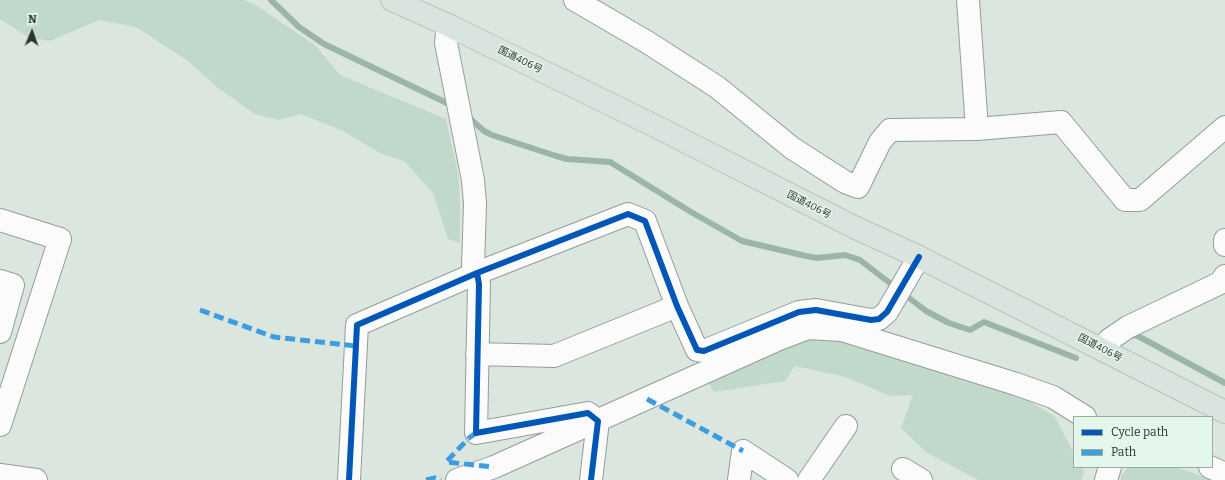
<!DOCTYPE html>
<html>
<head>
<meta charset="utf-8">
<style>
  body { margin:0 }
  #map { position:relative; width:1225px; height:480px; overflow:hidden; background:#dbe6df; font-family:Bitter,serif }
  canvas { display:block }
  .legend { position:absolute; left:1073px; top:416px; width:140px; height:52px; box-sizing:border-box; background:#e4f7eb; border:1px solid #9ba9a0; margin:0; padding:5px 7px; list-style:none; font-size:12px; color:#2d3430 }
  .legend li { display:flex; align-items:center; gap:8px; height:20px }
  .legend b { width:20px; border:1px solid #9ba9a0 }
  .north { position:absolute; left:12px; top:12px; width:40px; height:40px; -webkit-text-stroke:3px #e4f7eb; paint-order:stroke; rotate:2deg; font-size:11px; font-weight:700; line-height:16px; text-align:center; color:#2d3430 }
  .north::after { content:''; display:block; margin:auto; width:14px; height:18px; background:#2d3430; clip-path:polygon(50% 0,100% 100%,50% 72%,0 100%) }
</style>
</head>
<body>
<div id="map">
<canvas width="1225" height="480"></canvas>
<ul class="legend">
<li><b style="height:5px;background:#0057b8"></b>Cycle path</li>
<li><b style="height:5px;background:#3d9de1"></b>Path</li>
</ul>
<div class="north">N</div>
</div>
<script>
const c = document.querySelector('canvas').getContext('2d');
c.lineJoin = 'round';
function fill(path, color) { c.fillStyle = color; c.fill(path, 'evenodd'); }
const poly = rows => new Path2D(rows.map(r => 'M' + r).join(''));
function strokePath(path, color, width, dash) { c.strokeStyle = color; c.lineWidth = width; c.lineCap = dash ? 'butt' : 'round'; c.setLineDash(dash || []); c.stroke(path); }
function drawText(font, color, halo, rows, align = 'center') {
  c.font = font + ' Bitter,"Noto Sans JP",serif'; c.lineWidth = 3; c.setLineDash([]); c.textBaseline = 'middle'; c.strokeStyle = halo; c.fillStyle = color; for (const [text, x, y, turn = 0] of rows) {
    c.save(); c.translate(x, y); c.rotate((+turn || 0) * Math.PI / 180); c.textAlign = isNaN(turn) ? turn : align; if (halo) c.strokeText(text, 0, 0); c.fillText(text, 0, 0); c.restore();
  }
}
const green = poly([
  [0,0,244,0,254,4,316,46,340,75,446,119,458,173,460,203,460,243,448,239,433,193,405,162,378,152,343,131,301,114,279,120,255,114,218,88,188,61,136,27,99,20,50,41,28,37,0,19],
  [831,331,1007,387,1055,417,1074,453,1074,467,1081,467,1084,472,1082,480,978,480,926,452,901,428,913,395,890,396,846,377,795,366,785,381,714,392,708,382,797,336],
  [1128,467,1175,467,1213,480,1121,480,1121,476]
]);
const stream = poly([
  [271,0,299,27,324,44,453,106],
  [467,116,484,131,492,135,556,156,567,159,610,162,691,212,742,241,806,256,817,258,845,255,860,260,926,311,949,323,970,330,984,322,1076,358],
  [1129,336,1136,335,1225,383]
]);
const minor = poly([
  [575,0,647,42,717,87,792,148,845,182,858,187,880,142,890,130,977,129,1061,122,1125,200,1140,200,1225,127],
  [968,0,977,129],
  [450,26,447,33,446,43,473,180,475,203,473,268,477,273,479,284,476,433,588,413,598,421,591,480],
  [0,220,60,239,0,425],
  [1225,240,1225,245],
  [0,281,13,285,0,332],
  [1104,350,1109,340,1128,327,1220,283,1225,276],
  [477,354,554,356,677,306],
  [1210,467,1225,474],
  [903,469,921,480],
  [0,475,36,480],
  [349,480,357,325,477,273,628,214,645,221,677,306,697,350,704,351,799,312,816,310,871,320,879,319,887,312,919,257],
  [457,480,494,467,779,339,808,328,842,330,1016,384,1053,397,1085,417],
  [739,480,743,451,787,480],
  [809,480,846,426],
  [1106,480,1110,467]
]);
const highway = poly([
  [392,0,450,26,655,126,854,227,919,257,1225,412]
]);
const quiet = poly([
  [200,310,274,337,356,346],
  [647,399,743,451],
  [476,433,469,438,446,462,494,467],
  [426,480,435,478,441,480]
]);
const cycleway = poly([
  [477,273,479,284,476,433,588,413,598,421,591,480],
  [349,480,357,325,477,273,628,214,645,221,677,306,697,350,704,351,799,312,816,310,871,320,879,319,887,312,919,257]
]);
const streetNames = [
  ["国道406号",520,60,26],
  ["国道406号",809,205,27],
  ["国道406号",1100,348,27]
];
fill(green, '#c1d9ca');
strokePath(stream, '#9bb6a6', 6);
strokePath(minor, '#959d98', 24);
strokePath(highway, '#bdc2bf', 24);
strokePath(minor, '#fafbfa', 22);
strokePath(highway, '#d8e4dd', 22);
strokePath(quiet, '#3d9de1', 5, [10, 5]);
strokePath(cycleway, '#0057b8', 6);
drawText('10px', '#2d3430', '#e4f7eb', streetNames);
</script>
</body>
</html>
